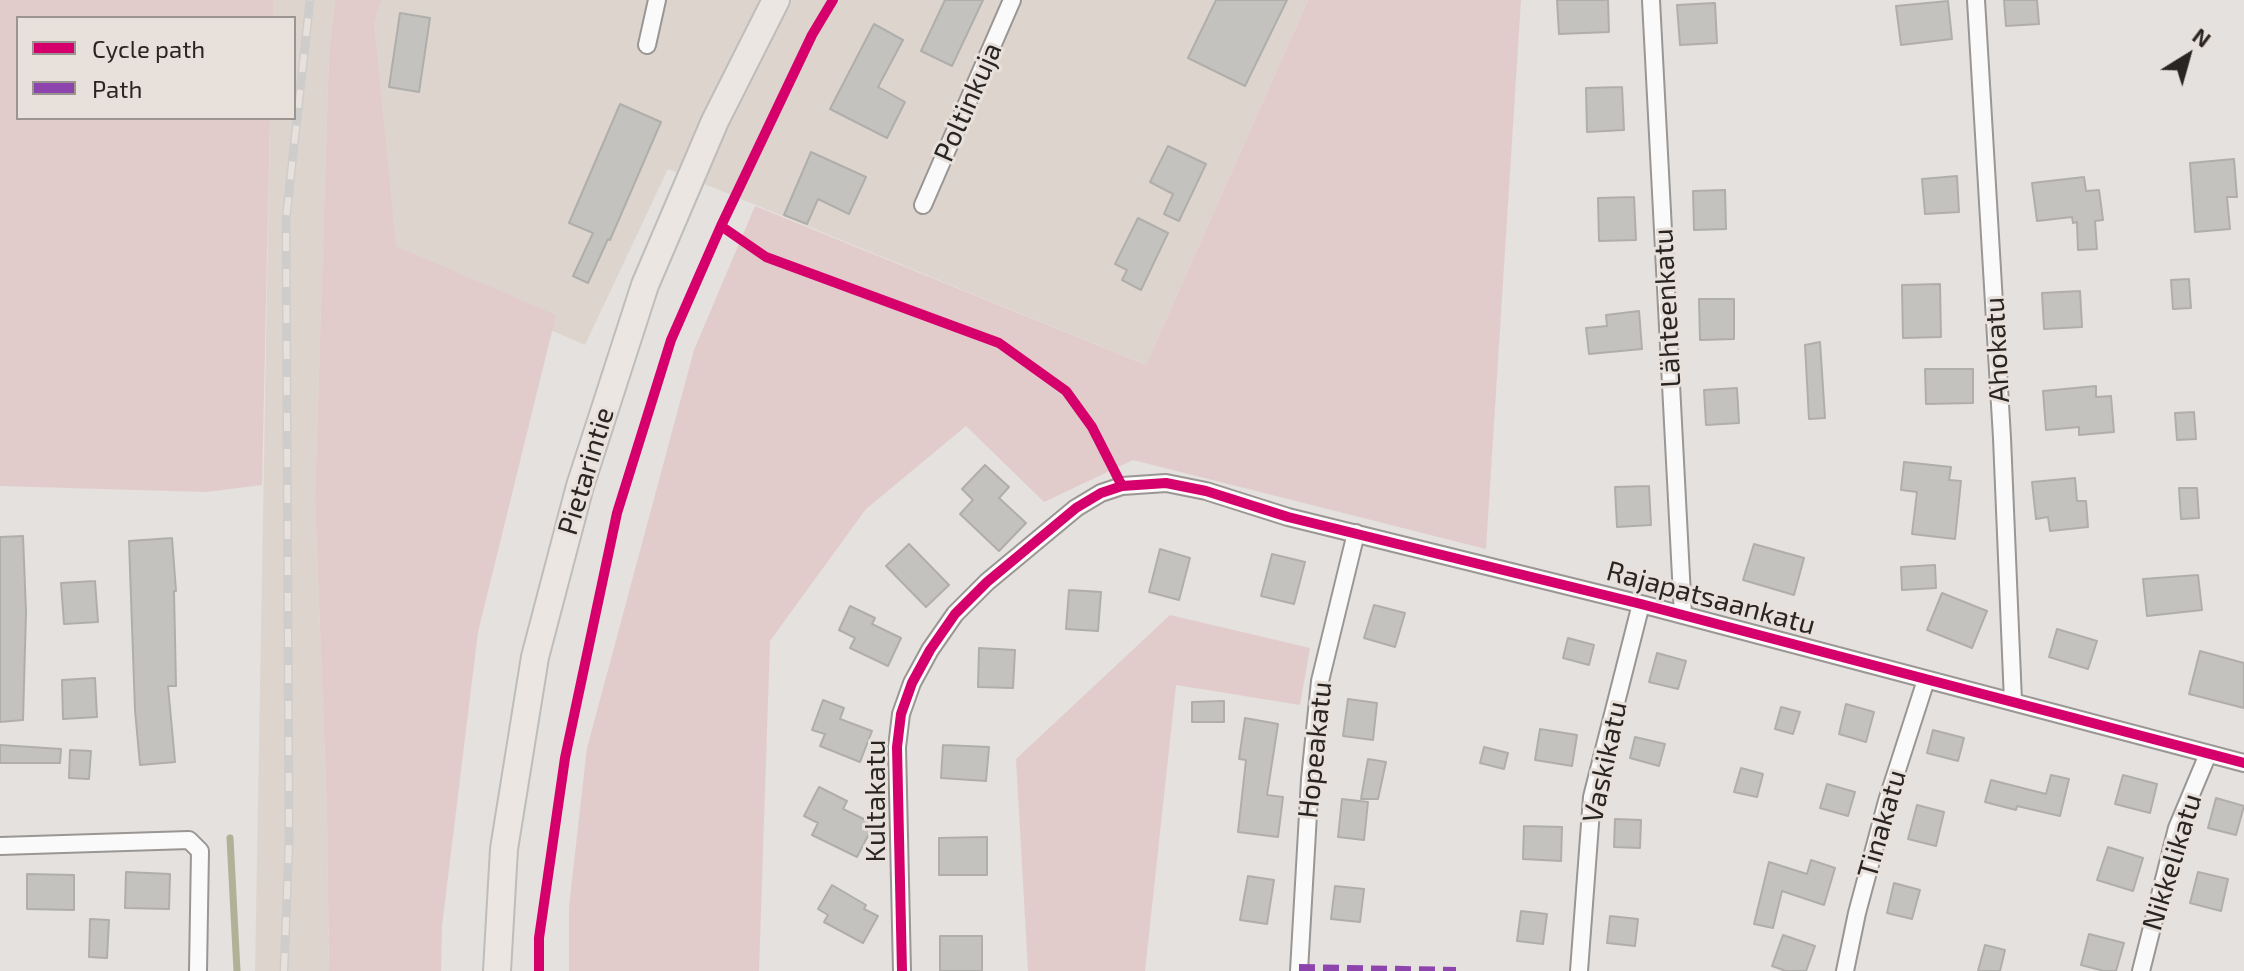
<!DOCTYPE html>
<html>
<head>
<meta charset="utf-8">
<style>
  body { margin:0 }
  #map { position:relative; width:2244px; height:971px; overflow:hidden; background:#e4e1de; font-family:"Exo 2",sans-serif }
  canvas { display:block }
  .legend { position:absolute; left:16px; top:16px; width:280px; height:104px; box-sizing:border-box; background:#e8e0da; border:2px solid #9b9591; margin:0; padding:10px 14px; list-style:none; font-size:24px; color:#282523 }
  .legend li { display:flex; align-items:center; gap:16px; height:40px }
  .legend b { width:40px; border:2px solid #9b9591 }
  .north { position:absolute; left:2148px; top:16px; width:80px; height:80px; -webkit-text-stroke:6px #e8e0da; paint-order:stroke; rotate:37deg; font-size:22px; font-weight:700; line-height:32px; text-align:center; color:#282523 }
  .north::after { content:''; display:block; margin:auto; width:28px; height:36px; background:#282523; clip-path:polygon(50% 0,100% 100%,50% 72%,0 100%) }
</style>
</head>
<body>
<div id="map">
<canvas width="2244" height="971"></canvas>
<ul class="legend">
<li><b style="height:10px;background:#d6006c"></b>Cycle path</li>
<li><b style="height:10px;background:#8e44ad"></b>Path</li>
</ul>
<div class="north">N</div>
</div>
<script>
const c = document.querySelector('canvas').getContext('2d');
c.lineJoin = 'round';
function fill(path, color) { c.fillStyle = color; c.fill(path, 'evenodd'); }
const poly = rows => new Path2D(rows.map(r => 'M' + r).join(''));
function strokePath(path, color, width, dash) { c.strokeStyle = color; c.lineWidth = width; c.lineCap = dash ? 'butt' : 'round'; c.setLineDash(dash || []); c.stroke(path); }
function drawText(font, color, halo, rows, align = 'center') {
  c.font = font + ' "Exo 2",sans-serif'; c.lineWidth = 6; c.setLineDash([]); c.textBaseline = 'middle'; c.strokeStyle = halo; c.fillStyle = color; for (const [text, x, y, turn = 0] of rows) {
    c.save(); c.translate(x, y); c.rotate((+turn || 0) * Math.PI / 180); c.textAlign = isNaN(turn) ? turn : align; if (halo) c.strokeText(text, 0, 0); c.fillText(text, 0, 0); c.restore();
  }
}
const built = poly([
  [273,0,335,0,329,54,315,497,327,816,329,971,255,971,270,118,294,118,294,18,273,18],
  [368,0,1308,0,1146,365,668,169,585,345,365,249]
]);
const green = poly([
  [0,0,273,0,273,18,18,18,18,118,270,118,262,485,206,492,0,486],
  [335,0,381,0,374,23,396,246,556,315,478,632,442,926,441,971,329,971,327,816,315,497,329,54],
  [1308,0,1521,0,1486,549,1133,460,1044,502,966,426,866,509,770,641,759,971,569,971,569,906,587,748,694,350,755,206,1146,365],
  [1170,615,1310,648,1300,705,1176,685,1145,971,1028,971,1016,759]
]);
const stream = poly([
  [230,838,237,971]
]);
const building = poly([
  [945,0,983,0,952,66,921,51,945,0],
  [1216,0,1287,0,1245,86,1188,58,1216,0],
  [1557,0,1608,0,1609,32,1559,34,1557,0],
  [2004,0,2037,0,2039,24,2006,26,2004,0],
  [1948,1,1952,39,1901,45,1896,6,1948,1],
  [1715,3,1717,43,1680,45,1677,5,1715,3],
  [400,13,430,18,419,92,389,87,400,13],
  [874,24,903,40,878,87,905,102,887,138,830,109,874,24],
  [1622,87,1624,130,1587,132,1586,88,1622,87],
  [620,104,661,122,610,240,608,239,588,283,573,276,593,233,569,223,620,104],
  [1168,146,1206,164,1179,221,1164,214,1173,194,1150,182,1168,146],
  [811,152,866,177,849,214,818,199,807,224,784,215,811,152],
  [2234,159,2237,197,2227,197,2230,229,2195,232,2190,163,2234,159],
  [1957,176,1959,212,1925,214,1922,179,1957,176],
  [2084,177,2086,191,2099,190,2103,220,2095,221,2097,249,2078,250,2077,222,2073,223,2072,217,2037,221,2032,183,2084,177],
  [1725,190,1726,229,1694,230,1693,191,1725,190],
  [1634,197,1636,240,1599,241,1598,198,1634,197],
  [1138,218,1168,233,1141,290,1122,280,1127,270,1115,264,1138,218],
  [2189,279,2191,308,2173,309,2171,280,2189,279],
  [1940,284,1941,337,1903,338,1902,285,1940,284],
  [2080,291,2082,327,2044,329,2042,293,2080,291],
  [1699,299,1734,299,1734,339,1700,340,1699,299],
  [1639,311,1642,349,1589,354,1586,328,1607,326,1606,315,1639,311],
  [1820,342,1825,418,1809,419,1805,345,1820,342],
  [1925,369,1973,369,1973,403,1926,404,1925,369],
  [2096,386,2096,397,2111,396,2114,432,2079,435,2079,427,2046,430,2043,391,2096,386],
  [1737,388,1739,423,1706,425,1704,390,1737,388],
  [2194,412,2196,439,2177,440,2175,413,2194,412],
  [1904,462,1951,467,1949,480,1961,481,1955,539,1912,534,1917,492,1901,490,1904,462],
  [985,465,1009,487,999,498,1026,523,999,551,960,514,973,500,962,489,985,465],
  [2075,478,2077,501,2086,501,2088,527,2050,531,2048,517,2036,519,2032,482,2075,478],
  [1649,486,1651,525,1617,527,1615,487,1649,486],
  [2179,488,2197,488,2199,518,2181,519,2179,488],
  [23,536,26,612,23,720,0,722,0,537,23,536],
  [172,538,176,591,174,591,176,686,168,686,175,762,140,765,135,710,129,541,172,538],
  [909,544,949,585,926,607,886,566,909,544],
  [1754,544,1804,558,1794,595,1743,580,1754,544],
  [1160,549,1190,558,1179,600,1149,592,1160,549],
  [1272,554,1305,562,1294,604,1261,596,1272,554],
  [1935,565,1936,588,1902,590,1901,567,1935,565],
  [2198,575,2202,610,2147,616,2143,579,2198,575],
  [95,581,98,622,64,624,61,583,95,581],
  [1069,590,1101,592,1098,631,1066,629,1069,590],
  [1942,593,1987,611,1972,648,1927,630,1942,593],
  [1374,605,1405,613,1395,647,1364,638,1374,605],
  [850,606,875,618,872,624,901,638,888,666,850,648,855,638,839,630,850,606],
  [2057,629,2097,641,2088,669,2049,657,2057,629],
  [1568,638,1594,645,1589,665,1563,658,1568,638],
  [979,648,1015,650,1013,688,978,687,979,648],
  [2200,651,2244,663,2244,708,2189,694,2200,651],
  [1657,653,1686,661,1678,689,1649,682,1657,653],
  [95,678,97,717,63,719,62,680,95,678],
  [1348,699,1377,703,1373,740,1343,736,1348,699],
  [823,700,844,708,840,719,872,731,860,762,820,746,825,734,812,730,823,700],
  [1224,701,1224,722,1192,722,1192,702,1224,701],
  [1846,704,1874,712,1866,742,1839,734,1846,704],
  [1781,707,1800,712,1793,734,1775,729,1781,707],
  [1245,718,1278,724,1267,795,1283,797,1278,837,1238,832,1246,760,1239,759,1245,718],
  [1540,729,1577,735,1572,766,1535,760,1540,729],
  [1933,730,1964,738,1958,761,1927,753,1933,730],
  [1635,737,1665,744,1659,766,1630,758,1635,737],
  [0,745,61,749,60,763,0,763,0,745],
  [943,745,989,747,986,781,941,778,943,745],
  [1484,747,1508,753,1504,769,1480,763,1484,747],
  [70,750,91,751,89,779,69,778,70,750],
  [1368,759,1386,762,1378,799,1361,799,1368,759],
  [1741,768,1763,774,1757,797,1734,792,1741,768],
  [2051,775,2069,779,2060,816,2017,806,2016,810,1985,802,1991,780,2046,794,2051,775],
  [2123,775,2157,784,2150,813,2115,804,2123,775],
  [1827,784,1855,792,1848,816,1820,808,1827,784],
  [819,787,847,801,843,809,874,824,857,857,812,835,818,823,804,816,819,787],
  [2216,798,2244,806,2236,835,2208,828,2216,798],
  [1342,799,1368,802,1364,840,1338,837,1342,799],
  [1917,805,1944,812,1936,846,1908,839,1917,805],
  [1615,819,1641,820,1640,848,1614,847,1615,819],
  [1524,826,1562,827,1561,861,1523,859,1524,826],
  [987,837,987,875,939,875,939,838,987,837],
  [2108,847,2143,858,2133,891,2097,880,2108,847],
  [1811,860,1835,868,1824,905,1782,891,1773,928,1754,924,1769,862,1807,874,1811,860],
  [126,872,170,874,169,909,125,908,126,872],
  [2198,872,2228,879,2221,911,2190,903,2198,872],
  [27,874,74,875,74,910,27,909,27,874],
  [1248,876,1274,880,1267,924,1240,920,1248,876],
  [1894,883,1920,890,1912,919,1887,913,1894,883],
  [832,885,866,905,864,909,878,916,863,943,824,922,828,915,818,909,832,885],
  [1335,886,1364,889,1360,922,1331,919,1335,886],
  [1521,911,1547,914,1543,944,1517,941,1521,911],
  [1610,916,1638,919,1635,946,1607,943,1610,916],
  [90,919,109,920,107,958,89,957,90,919],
  [2089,934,2124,943,2116,971,2104,971,2081,965,2089,934],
  [1783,935,1815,946,1806,971,1786,971,1772,966,1783,935],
  [940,936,982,936,982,971,940,971,940,936],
  [1985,945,2005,950,2000,971,1978,971,1985,945]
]);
const street = poly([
  [1651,0,1683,615],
  [1976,0,2002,438,2013,701],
  [647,45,657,0],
  [923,205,1012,0],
  [0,846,189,840,200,851,198,971],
  [902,971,897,747,901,714,912,683,930,650,955,614,987,582,1076,508,1101,493,1122,486,1166,483,1206,491,1288,517,1641,604,2244,763],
  [1299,971,1310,779,1320,681,1356,533],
  [1579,971,1592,797,1641,604],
  [1845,971,1857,913,1887,801,1926,680],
  [2141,971,2177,828,2208,754]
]);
const primary = poly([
  [497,971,504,849,535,657,580,486,645,285,715,121,776,0]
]);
const rail = poly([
  [284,971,289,842,286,219,310,0]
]);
const quiet = poly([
  [1299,968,1456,971]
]);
const cycleway = poly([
  [721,226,766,257,999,343,1066,391,1092,427,1122,486],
  [539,971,539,938,565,758,617,513,671,340,721,226,812,35,833,0],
  [902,971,897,747,901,714,912,683,930,650,955,614,987,582,1076,508,1101,493,1122,486,1166,483,1206,491,1288,517,1641,604,2244,763]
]);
const streetNames = [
  ["Poltinkuja",968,102,-66],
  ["Lähteenkatu",1667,308,-93],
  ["Ahokatu",1997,350,-93],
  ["Pietarintie",586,471,-73],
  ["Rajapatsaankatu",1711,598,15],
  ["Hopeakatu",1315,750,-84],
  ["Vaskikatu",1605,762,-78],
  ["Kultakatu",876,801,-90],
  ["Tinakatu",1882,824,-74],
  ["Nikkelikatu",2172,862,-73]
];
fill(built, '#ddd5cd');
fill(green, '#e2cccb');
strokePath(stream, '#b0b197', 7);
fill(building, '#c4c2bf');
strokePath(building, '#b0aeab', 2);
strokePath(street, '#999694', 20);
strokePath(primary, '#bebdbb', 30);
strokePath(street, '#fbfafa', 16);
strokePath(primary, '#ece6e3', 26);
strokePath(rail, '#cfcdcc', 9);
strokePath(rail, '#e8e0da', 6, [18]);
strokePath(quiet, '#8e44ad', 8, [16, 8]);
strokePath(cycleway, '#d6006c', 10);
drawText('28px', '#282523', '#e8e0da', streetNames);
</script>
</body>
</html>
